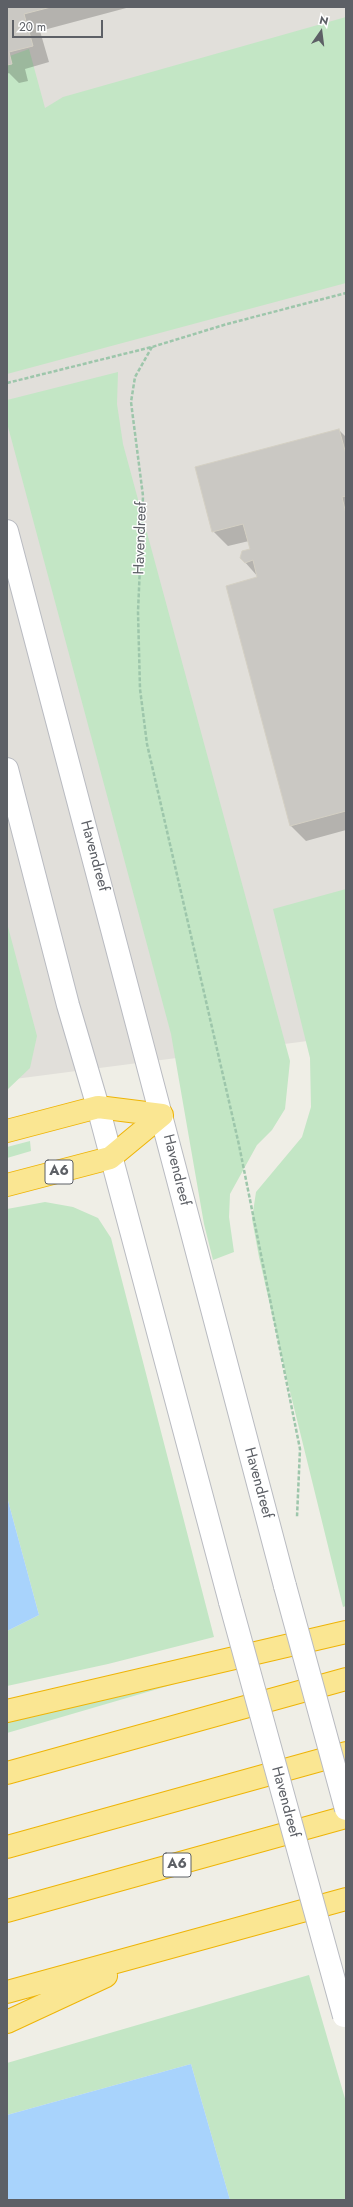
<!DOCTYPE html>
<html>
<head>
<meta charset="utf-8">
<style>
  body { margin:0 }
  #map { position:relative; width:353px; height:2207px; overflow:hidden; background:#efeee6; font-family:Jost,sans-serif }
  canvas { display:block }
  .frame { position:absolute; inset:0; border:8px solid #5d6066; pointer-events:none }
  .north { position:absolute; left:301px; top:12px; width:40px; height:40px; -webkit-text-stroke:3px #fff; paint-order:stroke; rotate:14deg; font-size:11px; font-weight:700; line-height:16px; text-align:center; color:#5d6066 }
  .north::after { content:''; display:block; margin:auto; width:14px; height:18px; background:#5d6066; clip-path:polygon(50% 0,100% 100%,50% 72%,0 100%) }
  .scale { position:absolute; left:12px; top:20px; width:91px; height:18px; box-sizing:border-box; border:2px solid #5d6066; border-top:0; padding-left:5px; font-size:12px; line-height:14px; white-space:nowrap; color:#5d6066; -webkit-text-stroke:3px #fff; paint-order:stroke }
</style>
</head>
<body>
<div id="map">
<canvas width="353" height="2207"></canvas>
<div class="frame"></div>
<div class="north">N</div>
<div class="scale">20 m</div>
</div>
<script>
const c = document.querySelector('canvas').getContext('2d');
c.lineJoin = 'round';
function fill(path, color) { c.fillStyle = color; c.fill(path, 'evenodd'); }
const poly = rows => new Path2D(rows.map(r => 'M' + r).join(''));
function strokePath(path, color, width, dash) { c.strokeStyle = color; c.lineWidth = width; c.lineCap = dash ? 'butt' : 'round'; c.setLineDash(dash || []); c.stroke(path); }
function drawText(font, color, halo, rows, align = 'center') {
  c.font = font + ' Jost,sans-serif'; c.lineWidth = 3; c.setLineDash([]); c.textBaseline = 'middle'; c.strokeStyle = halo; c.fillStyle = color; for (const [text, x, y, turn = 0] of rows) {
    c.save(); c.translate(x, y); c.rotate((+turn || 0) * Math.PI / 180); c.textAlign = isNaN(turn) ? turn : align; if (halo) c.strokeText(text, 0, 0); c.fillText(text, 0, 0); c.restore();
  }
}
const industrial = poly([
  [7,7,346,7,346,1036,7,1080]
]);
const green = poly([
  [346,17,346,283,7,374,7,57,29,49,45,108,63,97],
  [118,372,117,404,123,444,290,1061,285,1109,272,1130,257,1145,230,1194,229,1217,234,1252,213,1260,204,1224,171,1034,7,423,7,400],
  [346,889,346,1606,343,1607,285,1371,259,1257,252,1219,256,1192,302,1137,311,1107,310,1058,273,909],
  [7,923,37,1036,30,1068,7,1090],
  [30,1141,31,1151,7,1158,7,1147],
  [45,1202,73,1207,98,1218,111,1238,214,1637,108,1664,7,1686,7,1631,39,1615,7,1497,7,1209],
  [178,1683,7,1733,7,1718],
  [309,1975,346,2102,346,2200,230,2200,191,2064,7,2115,7,2063]
]);
const water = poly([
  [7,1497,39,1615,7,1631],
  [191,2064,230,2200,7,2200,7,2115]
]);
const shadow = poly([
  [7,7,130,7,40,31,49,62,25,69,28,81,19,83,9,73,7,74],
  [339,430,346,437,346,830,306,841,290,825,259,578,244,561,251,550,249,541,228,546,213,531]
]);
const building = poly([
  [7,7,51,7,24,14,33,46,9,52,12,64,7,65,7,7],
  [339,429,346,454,346,496,342,497,346,514,346,811,290,826,226,586,257,577,253,560,245,563,240,558,242,551,250,549,243,524,212,532,195,467,339,429]
]);
const path = poly([
  [152,347,135,377,131,402,143,496,138,612,140,689,147,744,239,1145,300,1449,297,1517],
  [7,383,152,347,227,324,346,293]
]);
const secondary = poly([
  [7,531,285,1586],
  [7,769,68,1005,98,1107,230,1602]
]);
const motorway = poly([
  [7,1131,98,1107,162,1115],
  [7,1185,110,1158,162,1115],
  [7,1711,346,1632],
  [7,1773,346,1679],
  [7,1847,346,1753],
  [7,1911,346,1817],
  [7,1992,346,1899],
  [7,2022,106,1976]
]);
const secondaryBridge = poly([
  [285,1586,346,1809],
  [230,1602,344,2016]
]);
const shields = [
  [59,1172,28],
  [177,1865,28]
];
const shieldNames = [
  ["A6",59,1172],
  ["A6",177,1865]
];
const streetNames = [
  ["Havendreef",141,538,-88],
  ["Havendreef",94,856,75],
  ["Havendreef",176,1170,76],
  ["Havendreef",258,1483,75],
  ["Havendreef",285,1802,75]
];
fill(industrial, '#e1dfda');
fill(green, '#c3e6c5');
fill(water, '#a8d3fc');
fill(shadow, '#0003');
fill(building, '#cac8c3');
strokePath(building, '#d4d0c4', 1);
strokePath(secondary, '#b9bbc1', 24);
strokePath(motorway, '#eeb407', 24);
strokePath(path, '#9dc6ab', 2.5, [4, 2]);
strokePath(secondary, '#fff', 22);
strokePath(motorway, '#fae692', 22);
strokePath(secondaryBridge, '#b9bbc1', 24, []);
strokePath(secondaryBridge, '#fff', 22);
for (const [x, y, w] of shields) { const box = new Path2D(); box.roundRect(x - w / 2, y - 12, w, 24, 3); c.fillStyle = '#fff'; c.fill(box); strokePath(box, '#5d6066', 1); }
drawText('bold 14px', '#5d6066', null, shieldNames);
drawText('15px', '#5d6066', '#fff', streetNames);
</script>
</body>
</html>
